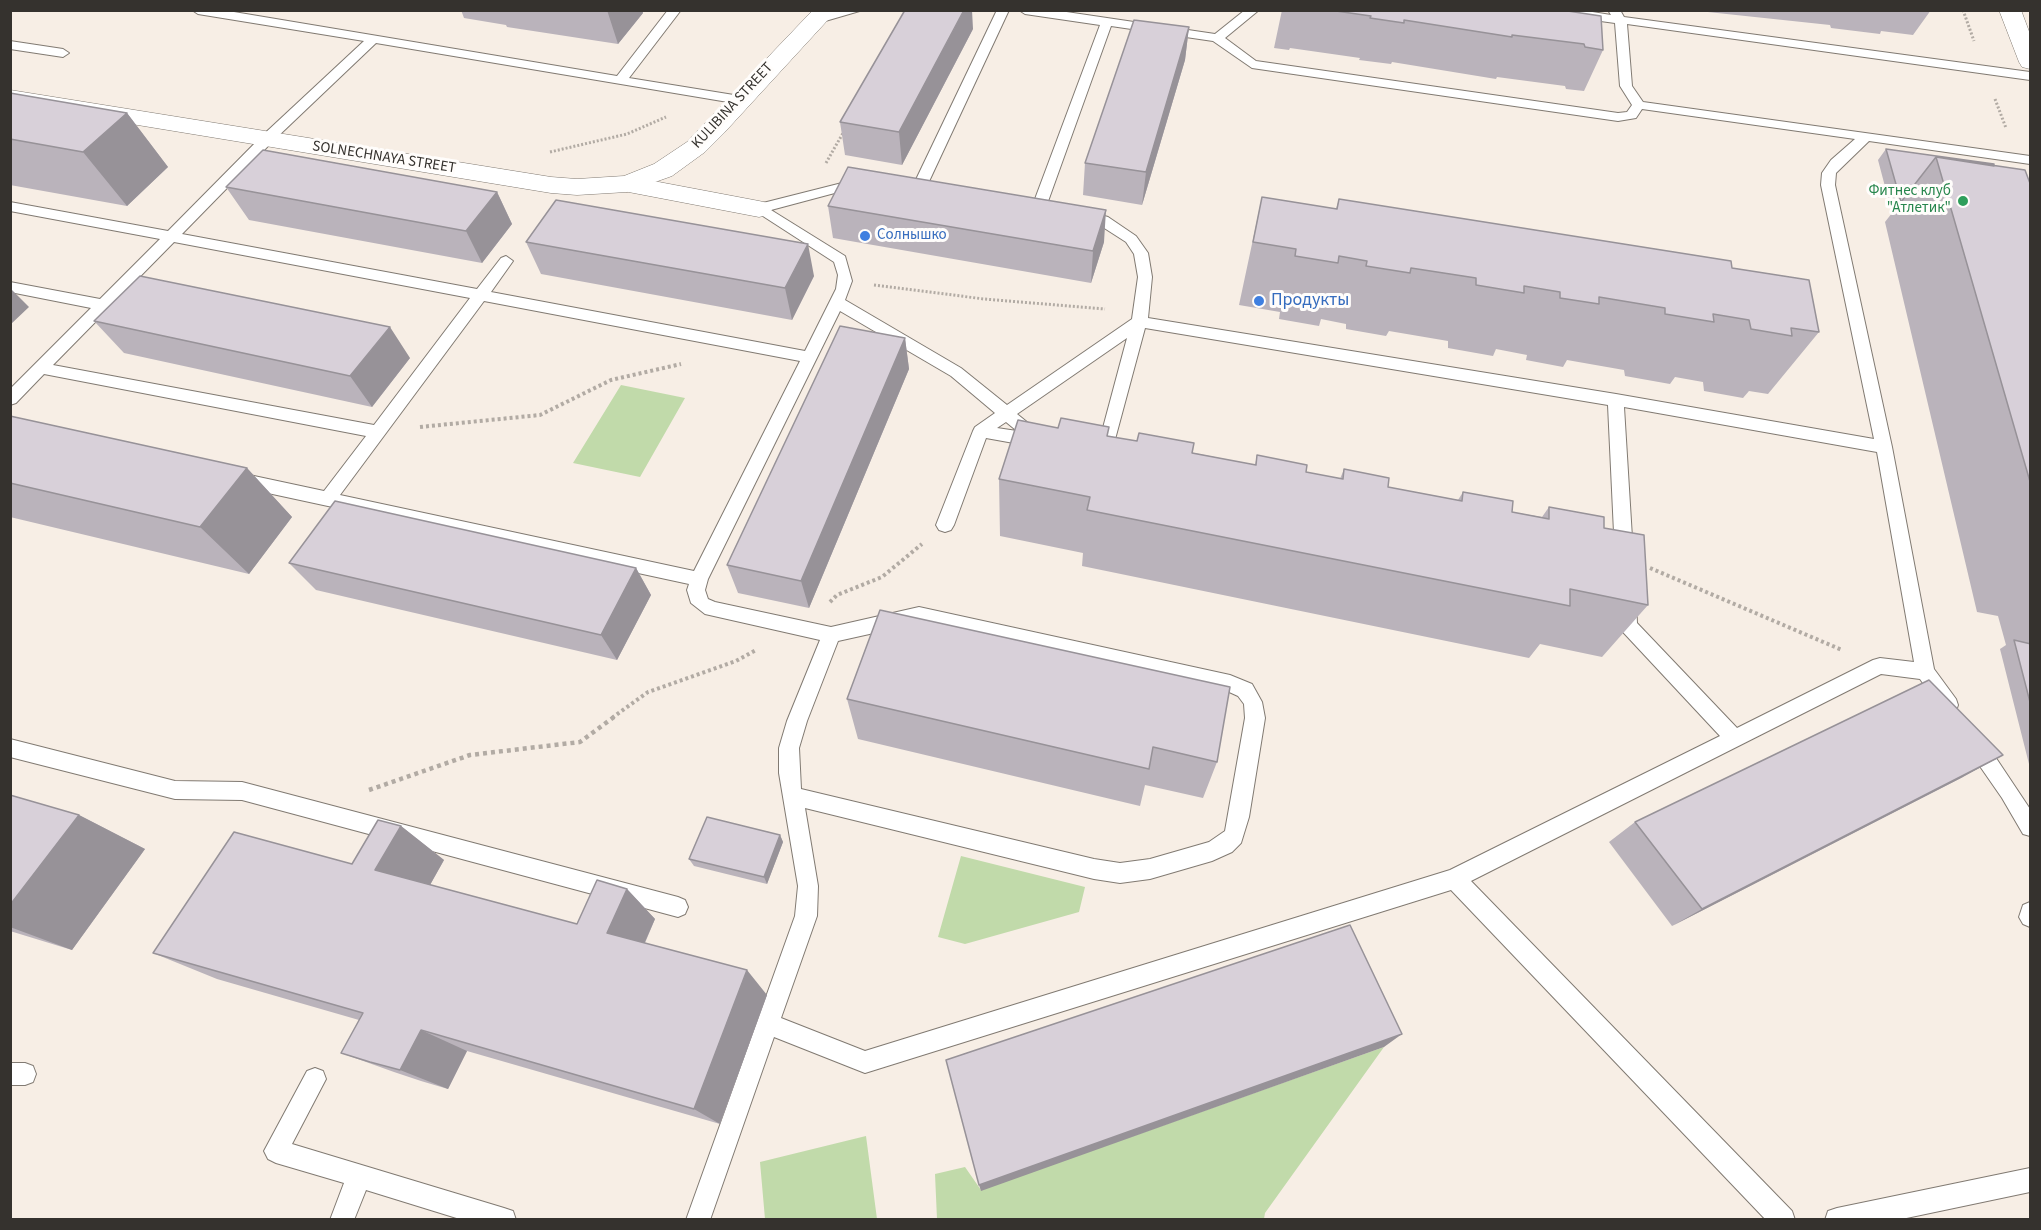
<!DOCTYPE html>
<html>
<head>
<meta charset="utf-8">
<style>
  body { margin:0 }
  #map { position:relative; width:2041px; height:1230px; overflow:hidden; background:#f7eee5; font-family:"Source Sans 3",sans-serif }
  canvas { display:block }
  .frame { position:absolute; inset:0; border:12px solid #35322e; pointer-events:none }
</style>
</head>
<body>
<div id="map">
<canvas width="2041" height="1230"></canvas>
<div class="frame"></div>
</div>
<script>
const c = document.querySelector('canvas').getContext('2d');
c.lineJoin = 'round';
function fill(path, color) { c.fillStyle = color; c.fill(path, 'evenodd'); }
const poly = rows => new Path2D(rows.map(r => 'M' + r).join(''));
function strokePath(path, color, width, dash) { c.strokeStyle = color; c.lineWidth = width; c.lineCap = dash ? 'butt' : 'round'; c.setLineDash(dash || []); c.stroke(path); }
function drawText(font, color, halo, rows, align = 'center') {
  c.font = font + ' "Source Sans 3",sans-serif'; c.lineWidth = 6; c.setLineDash([]); c.textBaseline = 'middle'; c.strokeStyle = halo; c.fillStyle = color; for (const [text, x, y, turn = 0] of rows) {
    c.save(); c.translate(x, y); c.rotate((+turn || 0) * Math.PI / 180); c.textAlign = isNaN(turn) ? turn : align; if (halo) c.strokeText(text, 0, 0); c.fillText(text, 0, 0); c.restore();
  }
}
const green = poly([
  [621,385,685,398,640,477,573,463],
  [961,856,1085,887,1079,912,965,944,938,937],
  [1384,1047,1265,1213,1264,1219,937,1219,935,1174,965,1167,981,1190],
  [866,1136,877,1219,765,1219,760,1162]
]);
const pathFar2 = poly([
  [1963,10,1974,41],
  [1995,99,2006,128],
  [550,152,627,134,666,117],
  [826,163,843,133],
  [874,285,984,299,1105,309]
]);
const pathFar1 = poly([
  [420,427,540,415,611,380,681,364],
  [1650,568,1842,650],
  [830,602,837,595,882,577,922,544],
  [612,718,648,692,736,661,756,650]
]);
const path = poly([
  [369,790,470,755,580,742,614,717]
]);
const service = poly([
  [192,10,222,10,617,76,668,10,681,10,629,78,740,96,746,100,740,104,376,43,273,141,182,234,477,289,501,258,506,256,513,261,491,292,805,351,836,289,838,275,834,262,752,209,759,204,846,182,859,181,866,185,864,188,846,190,771,210,845,256,852,281,845,300,961,368,1007,405,1132,319,1138,277,1134,254,1126,242,1098,224,1077,218,1075,215,1082,210,1108,217,1136,236,1148,253,1152,277,1148,318,1616,394,1874,439,1821,185,1822,173,1831,160,1855,139,1642,109,1636,118,1618,121,1252,68,1213,41,1111,26,1046,207,1039,212,1032,207,1100,25,1025,14,1019,10,1053,10,1215,34,1245,10,1259,10,1225,38,1256,61,1618,113,1627,112,1632,105,1620,86,1615,23,1550,14,1544,10,1580,10,1611,15,1608,10,1620,10,1624,17,2030,72,2030,80,1627,24,1632,86,1643,102,2030,156,2030,164,1869,141,1836,173,1835,185,1892,447,1934,669,1956,699,1958,705,1956,711,1949,713,1942,711,1920,679,1881,674,1471,881,1792,1211,1795,1220,1766,1220,1451,890,865,1073,774,1037,710,1220,686,1220,795,916,798,886,779,773,779,748,787,721,820,640,705,614,691,603,687,590,689,584,240,487,234,485,232,480,234,475,240,473,324,491,366,436,44,374,16,403,10,405,10,389,91,308,10,292,10,282,100,299,160,239,10,211,10,202,168,231,263,135,364,41,198,14,192,10],
  [174,242,470,298,374,425,53,365,174,242],
  [484,301,800,361,694,571,340,495,484,301],
  [840,311,951,376,995,413,975,427,973,431,936,525,939,530,945,532,951,530,954,525,986,438,1036,447,1042,445,1045,439,1043,435,1017,414,1127,338,1096,454,1098,458,1104,460,1110,458,1145,328,1608,405,1615,554,1618,559,1624,561,1630,559,1633,554,1624,407,1877,452,1914,662,1880,658,1873,660,1737,728,1637,623,1636,602,1633,597,1627,594,1621,597,1618,602,1619,626,1622,631,1720,736,1450,870,865,1051,781,1018,817,916,818,886,805,808,1094,879,1120,883,1150,879,1212,861,1232,852,1241,843,1249,817,1265,718,1262,702,1252,684,1230,675,919,607,831,627,715,602,708,599,705,590,708,579,840,311],
  [1006,422,1017,431,997,428,1006,422],
  [919,623,1227,691,1238,696,1244,704,1245,718,1225,831,1209,842,1150,859,1120,863,1094,859,801,789,799,748,807,721,838,641,919,623],
  [840,10,863,10,815,24,809,20,811,17,840,10],
  [997,10,1009,10,925,190,918,194,913,193,911,190,997,10],
  [10,41,63,49,69,53,63,57,10,49,10,41],
  [1975,734,1982,737,2030,809,2030,836,2023,834,2002,798,1968,749,1965,743,1968,737,1975,734],
  [10,739,175,781,242,782,678,897,685,900,688,907,685,914,678,917,242,800,175,799,10,757,10,739],
  [2030,902,2030,927,2023,924,2019,917,2023,905,2030,902],
  [10,1063,25,1063,33,1066,36,1074,33,1082,25,1085,10,1085,10,1063],
  [315,1068,323,1071,326,1079,292,1144,504,1208,513,1211,516,1220,463,1220,366,1190,354,1220,330,1220,344,1183,276,1163,268,1159,264,1151,307,1071,315,1068],
  [2030,1168,2030,1192,1897,1220,1825,1220,1828,1211,1837,1208,2030,1168]
]);
const minor = poly([
  [627,176,759,201,768,203,772,209,768,215,759,217,618,190,615,184,618,178,627,176]
]);
const tertiary = poly([
  [813,10,837,10,724,133,705,152,672,176,627,192,577,195,551,193,10,104,10,90,551,177,577,179,624,176,654,164,687,142,813,10],
  [1999,10,2021,10,2030,34,2030,69,2022,67,2019,62,1999,10]
]);
const wall = poly([
  [461,10,642,10,643,13,618,44,507,27,506,25,464,18],
  [1282,10,1561,10,1603,50,1584,91,1566,89,1565,86,1497,77,1496,79,1392,62,1391,64,1359,60,1360,58,1290,48,1289,50,1274,48],
  [1689,10,1931,10,1913,35,1881,31,1880,34,1831,28,1830,25],
  [1189,27,1185,60,1142,205,1083,195,1085,163],
  [973,29,902,165,845,155,840,122],
  [10,93,127,113,168,167,127,206,10,185],
  [1886,149,1994,166,2031,186,2031,765,2029,764,2000,649,2006,645,1998,616,1977,612,1885,222,1892,213,1878,160],
  [226,187,497,192,512,224,482,263,249,220],
  [1262,197,1336,209,1339,199,1732,268,1819,332,1768,394,1749,391,1743,398,1704,391,1703,382,1675,377,1670,384,1625,376,1624,370,1567,360,1563,367,1526,360,1527,355,1496,349,1493,356,1448,348,1448,341,1389,331,1386,336,1346,329,1346,324,1321,319,1319,326,1279,319,1280,312,1239,305],
  [828,206,1104,242,1091,283,833,238],
  [526,242,814,276,792,320,541,274],
  [94,321,410,358,372,407,124,353],
  [905,338,909,369,809,608,738,593,727,565],
  [10,416,247,468,292,517,249,574,10,517],
  [1058,428,1109,436,1255,465,1257,455,1306,472,1340,479,1344,469,1388,487,1458,500,1463,492,1512,512,1542,517,1549,507,1604,528,1648,605,1602,657,1540,644,1529,658,1082,566,1083,553,1000,536,999,479],
  [289,563,636,568,651,595,617,660,316,590],
  [880,610,1217,762,1203,798,1145,785,1140,806,858,739,847,699],
  [1963,777,1672,926,1609,842,1635,822],
  [10,795,79,815,145,849,72,950,10,931],
  [401,826,444,860,430,885,577,924,627,889,655,919,645,943,767,995,720,1124,467,1051,448,1089,421,1081,394,1072,341,1053,359,1020,217,979,153,953,352,864],
  [780,835,783,842,767,884,694,866,689,859]
]);
const shadedWall = poly([
  [607,10,642,10,643,13,618,44],
  [964,10,972,10,973,29,902,165,899,132],
  [1189,27,1185,60,1142,205,1146,172],
  [127,113,168,167,127,206,83,152],
  [497,192,512,224,482,263,466,231],
  [1106,210,1104,242,1091,283,1093,251],
  [808,244,814,276,792,320,785,288],
  [10,288,29,307,10,325],
  [390,327,410,358,372,407,350,376],
  [905,338,909,369,809,608,801,581],
  [247,468,292,517,249,574,200,527],
  [636,568,651,595,617,660,601,635],
  [2003,755,1963,777,1672,926,1702,909],
  [79,815,145,849,72,950,10,927,10,905],
  [401,826,444,860,421,901,375,870],
  [780,835,783,842,767,884,764,877],
  [627,889,655,919,637,960,607,933],
  [747,970,767,995,720,1124,694,1109],
  [421,1030,467,1051,448,1089,400,1070],
  [1402,1034,1384,1047,981,1191,979,1185]
]);
const building = poly([
  [905,10,964,10,899,132,840,122,905,10],
  [1329,10,1561,10,1601,16,1603,50,1585,47,1584,44,1512,35,1512,37,1404,20,1404,23,1370,18,1371,16,1329,10],
  [1134,20,1189,27,1146,172,1085,163,1134,20],
  [10,93,127,113,83,152,10,139,10,93],
  [1886,149,1994,164,1994,166,1936,157,1901,202,1886,149],
  [263,150,497,192,466,231,226,187,263,150],
  [1936,157,2025,170,2031,186,2031,485,1936,157],
  [848,167,1106,210,1093,251,828,206,848,167],
  [1262,197,1337,209,1339,199,1731,261,1732,268,1809,280,1819,332,1791,328,1792,336,1751,329,1749,320,1713,314,1714,322,1665,314,1665,308,1599,297,1599,304,1560,298,1560,292,1524,286,1524,293,1476,285,1476,278,1411,268,1410,273,1366,266,1367,261,1339,256,1338,263,1295,256,1296,249,1253,242,1262,197],
  [556,200,808,244,785,288,526,242,556,200],
  [140,276,390,327,350,376,94,321,140,276],
  [840,326,905,338,801,581,727,565,840,326],
  [10,416,247,468,200,527,10,483,10,416],
  [1061,418,1109,427,1107,436,1137,441,1139,433,1194,443,1192,453,1256,465,1257,455,1307,465,1306,472,1343,479,1344,469,1389,478,1388,487,1462,501,1463,492,1513,501,1512,512,1549,519,1549,507,1604,517,1604,528,1644,535,1648,605,1570,589,1570,606,1087,510,1090,497,999,479,1018,420,1058,428,1061,418],
  [335,501,636,568,601,635,289,563,335,501],
  [880,610,1230,687,1217,762,1153,747,1149,769,847,699,880,610],
  [2014,640,2031,644,2031,706,2014,640],
  [1929,680,2003,755,1702,909,1635,822,1929,680],
  [10,795,79,815,10,905,10,795],
  [707,817,780,835,764,877,689,859,707,817],
  [378,820,401,826,375,870,577,924,597,880,627,889,607,933,747,970,694,1109,421,1030,400,1070,370,1062,341,1053,363,1013,153,953,234,832,352,864,378,820],
  [1350,925,1402,1034,979,1185,946,1060,1350,925]
]);
const markers = [
  [1963,201,6,"#2e9e5b"],
  [865,236,6,"#3f7fe0"],
  [1259,301,6,"#3f7fe0"]
];
const farStreetnames = [
  ["KULIBINA STREET",733,106,-47],
  ["SOLNECHNAYA STREET",384,158,9]
];
const farLeisurenames = [
  ["Фитнес клуб",1951,192],
  ["\"Атлетик\"",1951,209]
];
const farShopnames = [
  ["Солнышко",877,236]
];
const shopNames = [
  ["Продукты",1271,301]
];
fill(green, '#c1daaa');
strokePath(service, '#817a72', 2);
strokePath(minor, '#817a72', 1);
strokePath(tertiary, '#817a72', 1);
strokePath(pathFar2, '#b2aba4', 3, [2, 2]);
strokePath(pathFar1, '#b2aba4', 4, [3, 3]);
strokePath(path, '#b2aba4', 4.5, [4, 4]);
fill(service, '#fff');
fill(minor, '#fff');
fill(tertiary, '#fff');
fill(wall, '#bab3bb');
fill(shadedWall, '#979298');
fill(building, '#d8d0d9');
strokePath(building, '#979298', 1.5);
for (const [x, y, r, color] of markers) { const dot = new Path2D(); dot.arc(x, y, r, 0, 2 * Math.PI); c.fillStyle = color; c.fill(dot); strokePath(dot, '#fffdfb', 2); }
drawText('15px', '#35322e', '#fffdfb', farStreetnames);
drawText('15px', '#27864d', '#fffdfb', farLeisurenames, 'right');
drawText('15px', '#366cbe', '#fffdfb', farShopnames, 'left');
drawText('18px', '#366cbe', '#fffdfb', shopNames, 'left');
</script>
</body>
</html>
